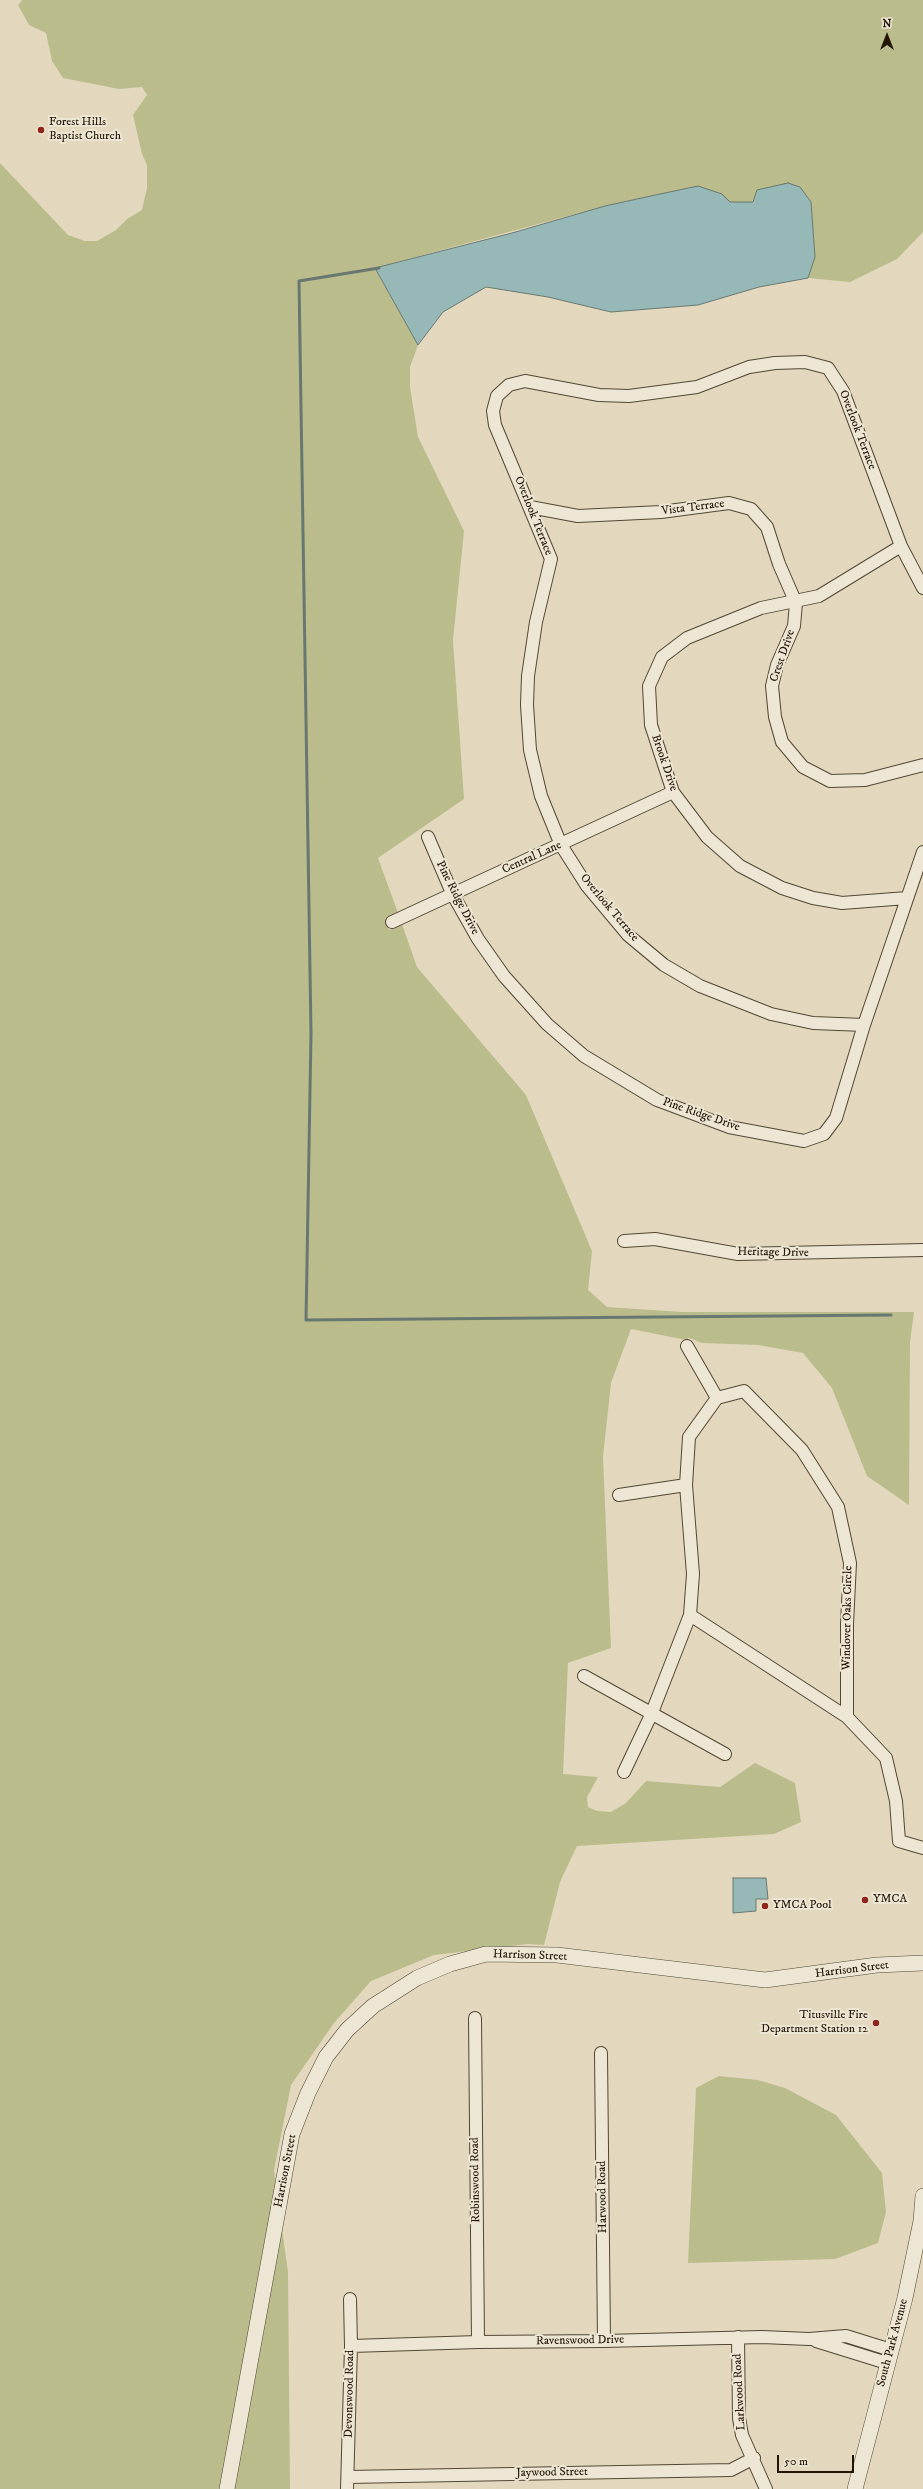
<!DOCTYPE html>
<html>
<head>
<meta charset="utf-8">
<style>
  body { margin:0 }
  #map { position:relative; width:923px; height:2489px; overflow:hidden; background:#e3d8bd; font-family:"IM FELL DW Pica",serif }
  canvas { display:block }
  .north { position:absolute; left:867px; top:16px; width:40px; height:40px; -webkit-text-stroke:3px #ede6d4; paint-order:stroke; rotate:0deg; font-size:11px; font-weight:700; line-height:16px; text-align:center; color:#231606 }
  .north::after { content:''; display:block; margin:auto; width:14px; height:18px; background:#231606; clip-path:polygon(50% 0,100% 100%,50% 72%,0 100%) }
  .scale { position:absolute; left:777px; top:2455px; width:77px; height:18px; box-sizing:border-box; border:2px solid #231606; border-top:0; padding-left:5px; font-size:12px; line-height:14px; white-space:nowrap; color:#231606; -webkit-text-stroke:3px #ede6d4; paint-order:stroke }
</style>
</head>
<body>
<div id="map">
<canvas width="923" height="2489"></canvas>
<div class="north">N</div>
<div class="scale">50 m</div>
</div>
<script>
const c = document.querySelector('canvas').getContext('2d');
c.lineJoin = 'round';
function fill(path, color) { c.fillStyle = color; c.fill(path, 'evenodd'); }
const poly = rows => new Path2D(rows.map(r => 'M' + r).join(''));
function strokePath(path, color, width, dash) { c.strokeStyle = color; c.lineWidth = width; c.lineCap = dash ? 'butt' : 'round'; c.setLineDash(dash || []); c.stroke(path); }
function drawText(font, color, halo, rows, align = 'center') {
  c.font = font + ' "IM FELL DW Pica",serif'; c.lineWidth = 4; c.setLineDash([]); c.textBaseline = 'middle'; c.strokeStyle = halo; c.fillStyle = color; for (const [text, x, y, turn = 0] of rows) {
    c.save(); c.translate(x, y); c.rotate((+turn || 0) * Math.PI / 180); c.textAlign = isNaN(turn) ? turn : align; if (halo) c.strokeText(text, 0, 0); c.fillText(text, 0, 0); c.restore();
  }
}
const green = poly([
  [22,0,923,0,923,232,897,259,850,282,808,278,815,256,811,202,730,202,722,194,660,194,605,206,375,268,418,345,410,367,410,387,418,437,464,531,453,640,464,799,378,858,398,913,385,919,389,930,402,924,417,967,526,1095,592,1251,588,1290,607,1307,682,1312,914,1312,910,1342,909,1505,867,1476,832,1388,803,1353,758,1345,702,1343,689,1338,686,1340,631,1329,611,1383,603,1457,611,1648,568,1663,563,1774,598,1777,587,1797,588,1807,597,1811,611,1812,626,1803,646,1781,720,1787,755,1763,795,1783,801,1822,774,1834,577,1846,560,1882,544,1945,528,1944,434,1955,371,1981,334,2023,291,2085,274,2170,277,2190,222,2489,0,2489,0,163,68,235,85,241,97,241,116,230,127,219,142,210,147,188,147,165,142,154,133,115,147,95,142,87,119,89,63,78,52,61,46,33,29,25,18,5],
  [719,2076,758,2080,785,2088,836,2115,882,2173,886,2212,878,2243,835,2259,688,2263,696,2088],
  [281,2222,288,2272,290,2489,233,2489]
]);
const water = poly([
  [788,183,800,187,811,202,815,257,808,278,759,287,698,305,611,312,548,297,486,287,443,312,418,345,375,268,512,233,605,206,660,194,698,186,722,194,730,202,753,202,757,190,788,183],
  [733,1878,766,1878,768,1899,756,1899,756,1911,733,1913,733,1878]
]);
const stream = poly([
  [379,268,299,281,311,1033,306,1320,891,1315]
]);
const minor = poly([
  [530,507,578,516,661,512,729,503,751,509,767,527,779,564,796,603,794,626,777,665,772,686,775,717,782,742,803,767,830,781,865,780,923,765],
  [901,546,819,596,761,608,687,638,662,657,649,686,651,725,673,792,707,837,740,866,782,888,813,898,842,903,907,898],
  [428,837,452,893,478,939,504,976,547,1024,584,1056,657,1100,729,1127,804,1141,824,1134,836,1118,864,1025,923,852],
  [392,922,673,792],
  [864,1025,813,1023,771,1014,700,986,664,965,628,935,587,886,561,845,541,796,530,750,527,705,528,676,536,622,551,559,495,425,493,411,497,396,509,385,525,381,599,395,629,396,697,387,749,367,775,363,805,362,828,368,843,391,901,546,923,588],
  [624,1241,655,1239,738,1254,923,1250],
  [687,1346,717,1398],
  [619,1495,686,1485],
  [584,1676,725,1754],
  [847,1717,847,1624,850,1563,838,1507,802,1450,744,1391,717,1398,689,1437,686,1485,693,1574,690,1615,847,1717,886,1758,896,1801,899,1841,923,1848],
  [624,1772,651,1715,690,1615],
  [475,2018,478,2342],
  [601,2053,604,2341],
  [738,2337,739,2418,742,2435,766,2489],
  [816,2341,887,2363],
  [351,2346,478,2342,604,2341,762,2337,809,2339,846,2336,891,2350],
  [348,2477,731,2470,754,2458],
  [347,2489,351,2346,350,2299]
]);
const tertiary = poly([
  [227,2489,292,2134,308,2093,326,2057,347,2030,373,2006,417,1978,450,1964,486,1954,557,1955,765,1980,877,1965,923,1963],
  [855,2489,905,2298,921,2221,923,2196]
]);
const markers = [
  [41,130,4,"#8f2418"],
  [865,1900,4,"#8f2418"],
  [765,1906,4,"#8f2418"],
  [876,2023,4,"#8f2418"]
];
const poiNames = [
  ["Forest Hills",49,123],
  ["Baptist Church",49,137],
  ["YMCA",873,1900],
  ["YMCA Pool",773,1906],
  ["Titusville Fire",868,2016,"right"],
  ["Department Station 12",868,2030,"right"]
];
const streetNames = [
  ["Overlook Terrace",857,430,69],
  ["Vista Terrace",693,508,-7],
  ["Overlook Terrace",533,516,68],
  ["Crest Drive",783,656,-71],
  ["Brook Drive",664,763,71],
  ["Central Lane",532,858,-24],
  ["Pine Ridge Drive",457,898,63],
  ["Overlook Terrace",609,908,50],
  ["Pine Ridge Drive",701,1115,19],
  ["Heritage Drive",773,1253,1],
  ["Windover Oaks Circle",848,1618,-89],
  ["Harrison Street",530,1956,2],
  ["Harrison Street",852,1970,-7],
  ["Harrison Street",286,2171,-79],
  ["Robinswood Road",476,2180,-91],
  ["Harwood Road",603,2197,-91],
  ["Ravenswood Drive",580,2341,-1],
  ["South Park Avenue",893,2343,-75],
  ["Larkwood Road",740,2392,-93],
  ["Devonswood Road",350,2394,-89],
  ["Jaywood Street",552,2473,-1]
];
fill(green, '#bbbc8c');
fill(water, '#96b9b8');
strokePath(water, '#687871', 1);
strokePath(stream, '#687871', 3);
strokePath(minor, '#534634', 14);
strokePath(tertiary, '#534634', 16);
strokePath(minor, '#ede6d4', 12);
strokePath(tertiary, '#ede6d4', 15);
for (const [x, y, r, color] of markers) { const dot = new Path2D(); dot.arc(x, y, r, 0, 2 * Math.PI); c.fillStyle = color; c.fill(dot); strokePath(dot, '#ede6d4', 1.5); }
drawText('12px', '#231606', '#ede6d4', poiNames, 'left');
drawText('12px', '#231606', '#ede6d4', streetNames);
</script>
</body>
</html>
